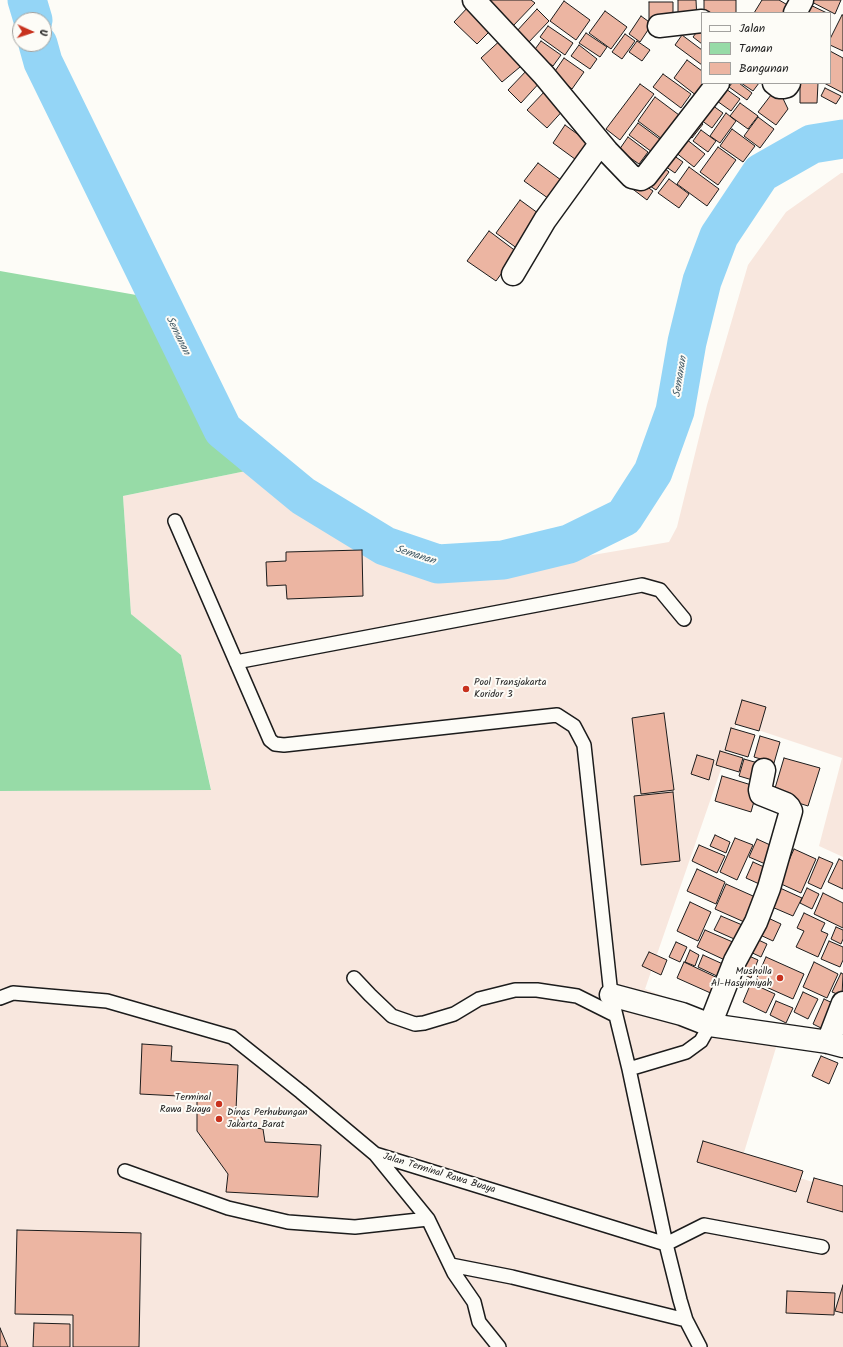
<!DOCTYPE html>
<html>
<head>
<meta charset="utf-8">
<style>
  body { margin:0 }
  #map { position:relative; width:843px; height:1347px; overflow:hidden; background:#fdfcf7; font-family:Kalam,sans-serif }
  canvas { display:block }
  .legend { position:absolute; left:701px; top:12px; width:130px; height:72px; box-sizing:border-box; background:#fdfcf7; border:1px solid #a3a29f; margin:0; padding:5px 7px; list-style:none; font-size:12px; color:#1c1c1c }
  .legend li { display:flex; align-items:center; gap:8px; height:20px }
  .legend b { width:20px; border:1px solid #a3a29f }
  .north { position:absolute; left:12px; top:12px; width:40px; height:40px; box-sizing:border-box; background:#fdfcf7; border:1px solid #a3a29f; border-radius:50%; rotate:93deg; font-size:11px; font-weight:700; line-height:16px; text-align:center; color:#1c1c1c }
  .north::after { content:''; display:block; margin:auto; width:14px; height:18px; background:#c8321e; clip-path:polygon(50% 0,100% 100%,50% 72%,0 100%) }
</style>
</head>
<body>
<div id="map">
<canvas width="843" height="1347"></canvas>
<ul class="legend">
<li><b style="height:5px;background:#fdfcf7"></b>Jalan</li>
<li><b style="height:11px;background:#97dba7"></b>Taman</li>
<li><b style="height:11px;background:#ecb5a2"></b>Bangunan</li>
</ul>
<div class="north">U</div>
</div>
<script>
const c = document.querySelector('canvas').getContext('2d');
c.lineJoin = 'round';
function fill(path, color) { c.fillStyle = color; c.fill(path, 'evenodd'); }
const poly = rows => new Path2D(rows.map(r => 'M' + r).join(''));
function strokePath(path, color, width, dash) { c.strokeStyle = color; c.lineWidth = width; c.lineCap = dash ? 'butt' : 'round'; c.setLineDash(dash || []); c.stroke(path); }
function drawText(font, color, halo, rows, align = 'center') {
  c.font = font + ' Kalam,sans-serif'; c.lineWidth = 4; c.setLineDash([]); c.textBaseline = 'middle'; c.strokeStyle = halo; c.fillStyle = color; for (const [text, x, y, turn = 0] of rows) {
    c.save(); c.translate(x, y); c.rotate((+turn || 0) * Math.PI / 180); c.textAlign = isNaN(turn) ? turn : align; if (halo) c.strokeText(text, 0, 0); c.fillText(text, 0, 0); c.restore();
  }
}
const built = poly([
  [841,173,843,173,843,857,819,846,842,758,737,723,645,989,778,1041,742,1159,843,1192,843,1347,0,1347,0,791,211,789,181,655,131,614,123,496,246,471,376,560,452,579,669,542,677,527,707,405,748,265,786,212]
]);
const green = poly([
  [0,271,159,299,246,471,123,496,131,614,181,655,211,790,0,791]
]);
const river = poly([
  [27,0,33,20],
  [38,44,43,62,223,430,303,496,385,546,438,564,503,560,569,544,624,517,653,472,675,411,687,342,702,281,719,236,761,173,812,144,843,139]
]);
const building = poly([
  [488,0,531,0,535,3,512,27,488,0],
  [678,0,696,0,697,21,678,21,678,0],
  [704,0,736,0,736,13,704,13,704,0],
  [762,0,779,0,791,7,788,13,754,13,762,0],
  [808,0,841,0,835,14,808,0],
  [564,1,590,20,576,40,550,21,564,1],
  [649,2,673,2,673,20,649,20,649,2],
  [804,2,827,13,799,13,804,2],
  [470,5,493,28,477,44,454,22,470,5],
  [537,9,549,21,527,44,516,32,537,9],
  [605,11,627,27,611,49,589,33,605,11],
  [842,15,843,15,843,51,830,45,830,39,842,15],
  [641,16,652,24,640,42,629,34,641,16],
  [702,25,702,44,693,37,702,25],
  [548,26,573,43,565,55,540,37,548,26],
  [586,33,607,47,600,57,579,43,586,33],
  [625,34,635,41,622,59,612,52,625,34],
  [682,35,702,50,702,65,675,45,682,35],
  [504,37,526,62,502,82,481,58,504,37],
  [541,41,561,55,553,66,533,52,541,41],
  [637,41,650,50,642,61,629,52,637,41],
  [579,45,597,59,590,69,571,56,579,45],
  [830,51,843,58,843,93,824,83,830,83,830,51],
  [564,58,584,72,572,89,553,74,564,58],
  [687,60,702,71,702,83,706,83,697,96,674,78,687,60],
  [529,68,542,80,521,103,508,90,529,68],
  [663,74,691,94,681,108,653,87,663,74],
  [732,83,739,83,752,93,747,100,729,87,732,83],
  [741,83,759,83,753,91,741,83],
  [800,83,818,83,817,103,800,103,800,83],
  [640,84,654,94,620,140,606,129,640,84],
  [719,84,740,99,731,111,710,96,719,84],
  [777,86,788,109,776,125,758,112,771,95,768,91,777,86],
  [825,88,841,96,836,104,821,96,825,88],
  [547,89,566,107,547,128,527,110,547,89],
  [655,97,683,118,666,142,638,121,655,97],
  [705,100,723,113,712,128,694,115,705,100],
  [740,103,758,116,748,129,730,116,740,103],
  [726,113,736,121,720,143,710,136,726,113],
  [692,117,703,124,692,138,682,131,692,117],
  [758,117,774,129,760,148,744,136,758,117],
  [638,123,661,140,652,152,629,135,638,123],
  [565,125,591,144,579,162,553,143,565,125],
  [732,129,755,146,743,162,720,146,732,129],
  [701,130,716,141,708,152,693,141,701,130],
  [681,135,705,154,694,167,670,148,681,135],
  [628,137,648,152,639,164,619,150,628,137],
  [718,147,736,160,718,185,700,172,718,147],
  [667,151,683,162,675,173,659,162,667,151],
  [538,163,565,183,552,201,524,181,538,163],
  [658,163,669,172,656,190,644,182,658,163],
  [689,167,719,189,707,206,677,184,689,167],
  [636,179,653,191,647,200,630,187,636,179],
  [669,179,689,194,679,208,658,193,669,179],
  [520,200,542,216,518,249,496,233,520,200],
  [489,231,517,252,496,281,467,261,489,231],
  [362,550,363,596,287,599,286,585,267,586,266,562,286,561,286,552,362,550],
  [742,700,766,707,759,731,735,724,742,700],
  [664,713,674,790,641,794,632,718,664,713],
  [731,728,755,735,748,757,725,750,731,728],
  [760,736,780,742,774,763,754,757,760,736],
  [720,751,743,758,739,772,716,765,720,751],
  [697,755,714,760,709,780,691,774,697,755],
  [784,758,820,768,808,806,773,795,784,758],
  [744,759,765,765,759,782,739,776,744,759],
  [722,776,758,787,751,812,715,801,722,776],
  [673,792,680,861,641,865,634,796,673,792],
  [715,835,730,842,726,853,710,846,715,835],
  [735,838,753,845,737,880,720,872,735,838],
  [757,839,779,849,770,866,749,857,757,839],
  [699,845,725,856,717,873,692,861,699,845],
  [794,849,816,859,801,893,779,883,794,849],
  [819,857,833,863,821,889,808,883,819,857],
  [839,859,843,861,843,889,828,882,839,859],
  [753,862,773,871,766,887,746,878,753,862],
  [697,869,725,882,716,904,687,891,697,869],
  [726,884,762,900,751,925,715,909,726,884],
  [780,888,802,898,793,916,772,907,780,888],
  [807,888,819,894,812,909,800,903,807,888],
  [823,893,843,903,843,928,814,914,823,893],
  [690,902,711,912,698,941,677,931,690,902],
  [804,913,825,923,821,931,828,934,818,957,796,947,804,931,797,928,804,913],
  [721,916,747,927,741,942,714,930,721,916],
  [766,917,781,924,773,941,758,934,766,917],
  [836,927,843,930,843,939,841,944,831,939,836,927],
  [705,930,735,943,727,961,697,947,705,930],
  [750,936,767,944,761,957,744,949,750,936],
  [829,941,843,947,843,960,840,967,821,959,829,941],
  [676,942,687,947,680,962,669,957,676,942],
  [690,950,699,955,695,966,685,962,690,950],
  [649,952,667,960,661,975,642,966,649,952],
  [740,952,758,960,751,978,733,969,740,952],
  [703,955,725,965,719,977,698,967,703,955],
  [766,957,804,974,793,999,755,982,766,957],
  [684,962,722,980,715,995,677,978,684,962],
  [814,962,838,974,827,998,803,987,814,962],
  [841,973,843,974,842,996,832,992,841,973],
  [751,983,775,994,766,1013,743,1002,751,983],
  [803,992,818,999,808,1019,794,1012,803,992],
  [824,999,841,1007,829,1032,813,1024,824,999],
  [776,1001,793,1008,786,1023,770,1015,776,1001],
  [142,1044,172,1046,171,1061,238,1065,236,1110,248,1127,263,1129,265,1142,321,1145,318,1197,226,1192,228,1174,197,1131,197,1097,140,1094,142,1044],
  [821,1056,838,1063,829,1084,812,1076,821,1056],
  [703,1141,803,1171,796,1192,697,1162,703,1141],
  [814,1178,843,1186,843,1212,807,1202,814,1178],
  [17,1230,141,1233,139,1347,73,1347,73,1315,15,1314,17,1230],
  [843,1285,843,1313,835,1311,843,1285],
  [787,1291,835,1293,834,1315,786,1313,787,1291],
  [34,1323,70,1324,70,1347,33,1347,34,1323],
  [0,1328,8,1347,0,1347,0,1328]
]);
const service = poly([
  [175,521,270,740,275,744,284,745,557,715,574,726,584,745,611,995,629,1069,666,1244,680,1300,686,1320,700,1347],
  [236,662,642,585,660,590,684,619],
  [354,978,370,995,392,1016,415,1024,424,1023,454,1014,479,999,515,990,537,990,577,996,615,1015],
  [0,998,13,993,107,1001,232,1037,301,1092,375,1154,666,1244],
  [629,1069,686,1052,701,1041,710,1025],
  [375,1154,428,1219,454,1273,474,1302,479,1322,499,1347],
  [125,1171,228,1208,288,1222,355,1227,428,1219],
  [666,1244,704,1225,822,1247],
  [451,1265,512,1277,686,1320]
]);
const minor = poly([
  [474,0,544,75,607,151,632,177,641,179,646,176,718,83],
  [795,13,802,0],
  [659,26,702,21],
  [774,83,779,87,783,87,787,86,789,83],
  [513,274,545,220,600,144],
  [611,995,682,1014,710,1025,828,1042,843,1046],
  [710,1025,735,961,756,922,769,888,791,811,789,807,786,804,761,794,760,790,764,770],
  [828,1042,843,1003]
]);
const markers = [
  [466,689,4,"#c8321e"],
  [780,978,4,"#c8321e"],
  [219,1104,4,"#c8321e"],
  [219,1119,4,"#c8321e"]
];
const poiNames = [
  ["Pool Transjakarta",474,683],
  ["Koridor 3",474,695],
  ["Musholla",772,972,"right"],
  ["Al-Hasyimiyah",772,984,"right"],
  ["Terminal",211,1098,"right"],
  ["Rawa Buaya",211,1110,"right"],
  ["Dinas Perhubungan",227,1113],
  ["Jakarta Barat",227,1125]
];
const streetNames = [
  ["Jalan Terminal Rawa Buaya",439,1174,17]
];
const waterNames = [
  ["Semanan",177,336,64],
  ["Semanan",681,377,-81],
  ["Semanan",415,556,18]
];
fill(built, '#f8e7de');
fill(green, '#97dba7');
strokePath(river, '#94d5f6', 39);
fill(building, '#ecb5a2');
strokePath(building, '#1c1c1c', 1);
strokePath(service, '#1c1c1c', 16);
strokePath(minor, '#1c1c1c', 25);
strokePath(service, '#fdfcf7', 13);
strokePath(minor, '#fdfcf7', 22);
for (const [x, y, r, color] of markers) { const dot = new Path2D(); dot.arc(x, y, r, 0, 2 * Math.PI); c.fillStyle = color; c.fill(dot); strokePath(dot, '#fdfcf7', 1.5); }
drawText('10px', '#1c1c1c', '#fdfcf7', poiNames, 'left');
drawText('10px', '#1c1c1c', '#fdfcf7', streetNames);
drawText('italic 11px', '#465d68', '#fdfcf7', waterNames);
</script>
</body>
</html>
